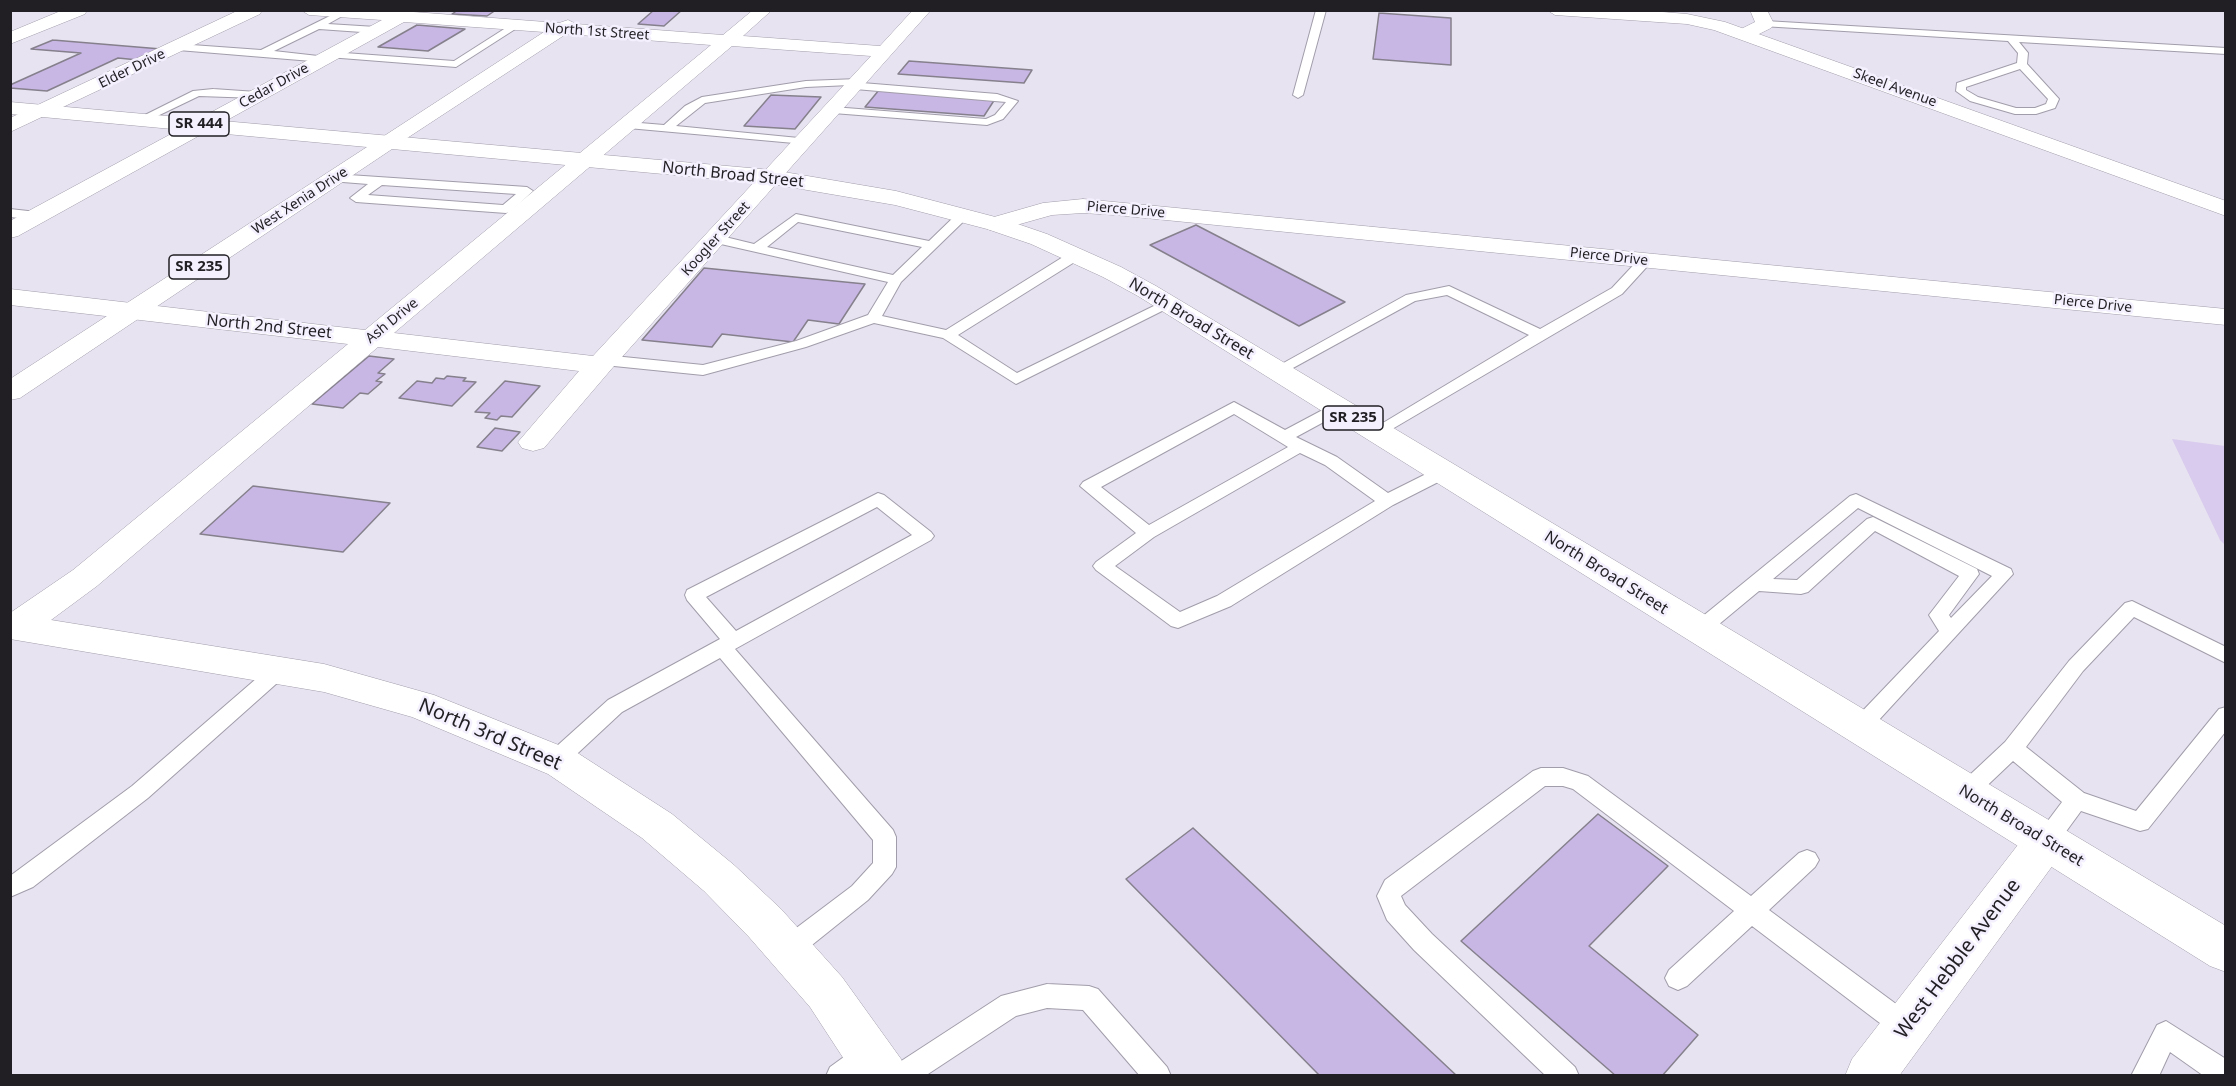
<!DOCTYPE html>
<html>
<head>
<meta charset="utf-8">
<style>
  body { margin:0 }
  #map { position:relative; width:2236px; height:1086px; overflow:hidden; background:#e8e3f1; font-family:"Noto Sans",sans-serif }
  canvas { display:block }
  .frame { position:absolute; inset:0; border:12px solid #211f24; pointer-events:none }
</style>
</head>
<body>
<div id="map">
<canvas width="2236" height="1086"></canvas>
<div class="frame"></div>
</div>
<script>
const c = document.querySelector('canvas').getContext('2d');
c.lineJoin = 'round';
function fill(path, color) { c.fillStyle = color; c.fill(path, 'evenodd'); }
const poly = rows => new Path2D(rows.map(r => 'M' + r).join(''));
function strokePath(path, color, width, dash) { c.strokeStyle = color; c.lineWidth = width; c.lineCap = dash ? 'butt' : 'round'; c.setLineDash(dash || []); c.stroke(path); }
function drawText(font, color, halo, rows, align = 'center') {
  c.font = font + ' "Noto Sans",sans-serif'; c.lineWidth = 5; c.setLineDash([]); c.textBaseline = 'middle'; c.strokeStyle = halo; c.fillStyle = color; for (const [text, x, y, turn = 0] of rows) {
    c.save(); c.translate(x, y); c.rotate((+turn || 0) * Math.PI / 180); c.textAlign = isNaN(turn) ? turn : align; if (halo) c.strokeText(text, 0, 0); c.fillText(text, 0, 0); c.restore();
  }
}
const green = poly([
  [2172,439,2225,446,2225,545,2220,540]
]);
const building = poly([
  [458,10,496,10,487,16,452,14,458,10],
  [654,10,682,10,664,26,638,24,654,10],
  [1379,13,1451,18,1451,65,1373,59,1379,13],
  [417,25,465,29,428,51,378,47,417,25],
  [53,40,161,49,138,60,118,58,47,91,10,88,10,85,81,53,31,49,53,40],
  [909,61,1032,70,1024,83,898,74,909,61],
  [879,90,995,99,984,116,865,107,879,90],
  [771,95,821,97,795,129,744,126,771,95],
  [1196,225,1345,302,1299,326,1150,245,1196,225],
  [704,268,865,284,839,324,808,320,793,342,722,334,712,347,642,340,704,268],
  [369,356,394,359,378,373,385,374,376,381,382,382,368,394,360,393,343,408,312,404,369,356],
  [447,376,466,378,463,381,476,382,452,406,399,398,417,381,432,383,436,378,444,379,447,376],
  [505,381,540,386,512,417,501,416,497,420,485,418,490,413,475,412,505,381],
  [495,428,520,432,502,451,477,447,495,428],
  [253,486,390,503,343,552,200,534,253,486],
  [1598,814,1668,866,1589,946,1698,1035,1662,1076,1616,1076,1461,941,1598,814],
  [1193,828,1457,1076,1320,1076,1126,879,1193,828]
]);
const service = poly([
  [342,10,346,13,344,15,328,24,376,27,381,30,376,33,319,29,274,51,327,57,327,53,331,52,454,61,512,24,520,26,456,67,328,57,328,61,324,62,178,50,173,47,178,44,261,50,342,10],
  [1316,10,1326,10,1303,95,1298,98,1293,95,1316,10],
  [1765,21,2226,48,2226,54,2019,42,2028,53,2027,64,2059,99,2055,108,2036,114,2015,114,1970,101,1956,91,1957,83,2017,63,2018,53,2008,41,1762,26,1760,24,1765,21],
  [2020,69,2048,99,2046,104,2035,108,2016,108,1978,97,1966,90,1966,87,2020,69],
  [858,79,862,80,862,83,997,94,1018,101,1003,119,987,125,833,113,828,110,833,107,986,119,995,115,1006,102,855,89,850,85,806,87,705,103,676,126,809,139,809,143,805,144,628,128,622,125,628,122,664,125,685,106,702,97,806,81,858,79],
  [213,89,257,92,262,95,257,98,199,96,147,121,143,122,137,119,193,91,213,89],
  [334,174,527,187,533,191,510,212,506,213,356,202,350,198,368,184,330,181,330,175,334,174],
  [382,185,516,194,503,205,368,195,382,185],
  [10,209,37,212,43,216,37,220,10,217,10,209],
  [963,211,969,215,967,218,901,282,882,316,946,330,1071,252,1081,252,1083,255,1081,258,958,335,1017,373,1164,301,1174,301,1176,304,1016,384,943,338,874,323,806,347,703,375,604,365,596,360,604,355,703,365,796,341,868,315,888,282,712,242,710,239,712,236,717,235,754,244,796,214,929,241,959,212,963,211],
  [798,222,922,247,893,275,767,247,798,222],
  [1646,256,1653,260,1622,294,1382,435,1376,437,1368,432,1529,335,1447,295,1415,301,1282,374,1272,374,1269,371,1406,295,1449,286,1540,329,1612,288,1641,257,1646,256],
  [1234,402,1285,430,1332,405,1344,405,1346,408,1344,411,1296,437,1337,457,1388,493,1436,469,1448,469,1450,473,1448,477,1393,505,1231,606,1178,628,1171,626,1096,570,1093,566,1096,562,1136,533,1080,486,1083,482,1234,402],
  [1234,414,1288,447,1149,525,1101,487,1234,414],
  [1300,453,1325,465,1375,501,1217,596,1180,612,1115,566,1154,537,1300,453],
  [878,493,884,495,931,532,934,536,931,540,735,649,893,830,896,837,896,867,892,874,868,900,797,957,788,960,779,957,776,949,779,941,852,886,873,863,873,840,720,658,622,712,564,766,556,769,548,766,545,760,548,754,608,700,720,639,687,600,685,595,687,590,878,493],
  [877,507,912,535,736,631,706,597,877,507],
  [1856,494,2011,569,2013,574,1866,734,1859,736,1852,734,1848,728,1852,722,1939,631,1929,615,1959,576,1875,531,1808,592,1801,594,1759,591,1706,635,1699,637,1692,635,1689,630,1692,625,1850,496,1856,494],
  [1858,508,1992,576,1951,618,1949,615,1979,574,1977,569,1873,517,1867,519,1797,580,1773,579,1858,508],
  [2132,601,2226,647,2226,663,2134,617,2083,671,2026,747,2084,793,2136,811,2219,709,2226,707,2226,731,2148,829,2140,831,2081,811,2054,848,2046,851,2038,848,2035,841,2038,834,2062,802,2013,761,1974,798,1966,801,1958,798,1955,792,1958,786,2005,742,2069,661,2125,603,2132,601],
  [278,663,285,666,288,671,285,676,148,798,33,887,10,897,10,876,132,786,271,666,278,663],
  [1541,768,1563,768,1588,776,1751,896,1799,853,1807,850,1815,853,1819,860,1815,867,1769,910,1915,1018,1919,1027,1915,1036,1906,1039,1897,1036,1752,926,1687,986,1678,990,1669,986,1665,978,1669,970,1734,911,1573,789,1563,786,1545,786,1401,896,1405,905,1432,934,1575,1067,1579,1076,1546,1076,1414,950,1387,920,1377,896,1385,880,1533,771,1541,768],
  [1047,984,1089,986,1098,989,1167,1067,1171,1076,1140,1076,1083,1010,1047,1008,1016,1016,925,1076,888,1076,892,1067,1001,996,1047,984],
  [2166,1021,2226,1059,2226,1076,2204,1076,2170,1052,2159,1076,2131,1076,2157,1025,2166,1021],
  [868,1042,877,1046,881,1055,877,1064,862,1076,826,1076,830,1067,859,1046,868,1042]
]);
const minor = poly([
  [63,10,87,10,85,14,10,44,10,32,63,10],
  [239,10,262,10,260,14,10,132,10,118,239,10],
  [301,10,387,10,559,23,568,20,576,24,723,35,753,10,772,10,743,36,880,46,913,10,931,10,614,366,544,448,533,451,522,448,518,442,579,371,378,347,97,586,51,620,324,664,434,695,576,752,672,814,734,865,781,909,842,977,901,1059,908,1076,855,1076,810,1007,749,937,704,891,642,838,548,774,412,717,324,692,10,639,10,613,73,570,348,344,10,305,10,289,365,330,711,45,566,34,395,146,388,148,381,146,378,142,381,138,544,32,404,22,18,236,10,238,10,221,382,20,309,15,301,10],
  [732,46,871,56,593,356,394,333,732,46],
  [1750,10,1767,10,1774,24,1771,28,1751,38,1739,38,1736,34,1739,30,1755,22,1750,10],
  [1083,199,2226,309,2226,325,1115,215,1083,213,1052,215,995,231,987,229,983,224,987,219,1043,203,1083,199],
  [2046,823,2061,828,2067,841,2061,854,1899,1076,1845,1076,1852,1059,2031,828,2046,823]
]);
const tertiary = poly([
  [1547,10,1638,10,1687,14,1725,22,2226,201,2226,216,1714,30,1687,24,1555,15,1547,10]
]);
const primary = poly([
  [10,102,772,170,896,191,1003,219,1047,234,1121,267,1156,286,2226,926,2226,972,2210,966,1138,296,1103,277,1031,244,987,229,895,205,772,184,392,149,20,398,10,400,10,379,367,147,10,114,10,102]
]);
const farStreetnames = [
  ["North 1st Street",597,32,4],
  ["Elder Drive",132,69,-26],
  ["Cedar Drive",274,86,-29],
  ["Skeel Avenue",1895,88,20],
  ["West Xenia Drive",300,201,-33],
  ["Pierce Drive",1126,210,5],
  ["Koogler Street",716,239,-48],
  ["Pierce Drive",1609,257,6],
  ["Pierce Drive",2093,304,6],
  ["Ash Drive",392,321,-39]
];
const shields = [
  [199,124,60],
  [199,267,60],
  [1353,418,60]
];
const shieldNames = [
  ["SR 444",199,124],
  ["SR 235",199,267],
  ["SR 235",1353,418]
];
const streetNames = [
  ["North Broad Street",733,175,6],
  ["North Broad Street",1191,319,31],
  ["North 2nd Street",269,327,6],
  ["North Broad Street",1606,573,32],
  ["North Broad Street",2021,826,31]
];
const nearStreetnames = [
  ["North 3rd Street",490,735,23],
  ["West Hebble Avenue",1958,959,-53]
];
fill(green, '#d8cbed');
fill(building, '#c8b6e4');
strokePath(building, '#85808c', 1.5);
strokePath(service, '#a29daa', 2);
strokePath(minor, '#a29daa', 1);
strokePath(tertiary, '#a29daa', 1);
strokePath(primary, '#a29daa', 1);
fill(service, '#fff');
fill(minor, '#fff');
fill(tertiary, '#fff');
fill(primary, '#fff');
drawText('14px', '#211f24', '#f5f0fe', farStreetnames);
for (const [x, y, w] of shields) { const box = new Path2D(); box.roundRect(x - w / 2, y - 12, w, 24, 4.5); c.fillStyle = '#f5f0fe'; c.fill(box); strokePath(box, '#211f24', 1.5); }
drawText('bold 15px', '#211f24', null, shieldNames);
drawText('16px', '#211f24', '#f5f0fe', streetNames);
drawText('20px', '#211f24', '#f5f0fe', nearStreetnames);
</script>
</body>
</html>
